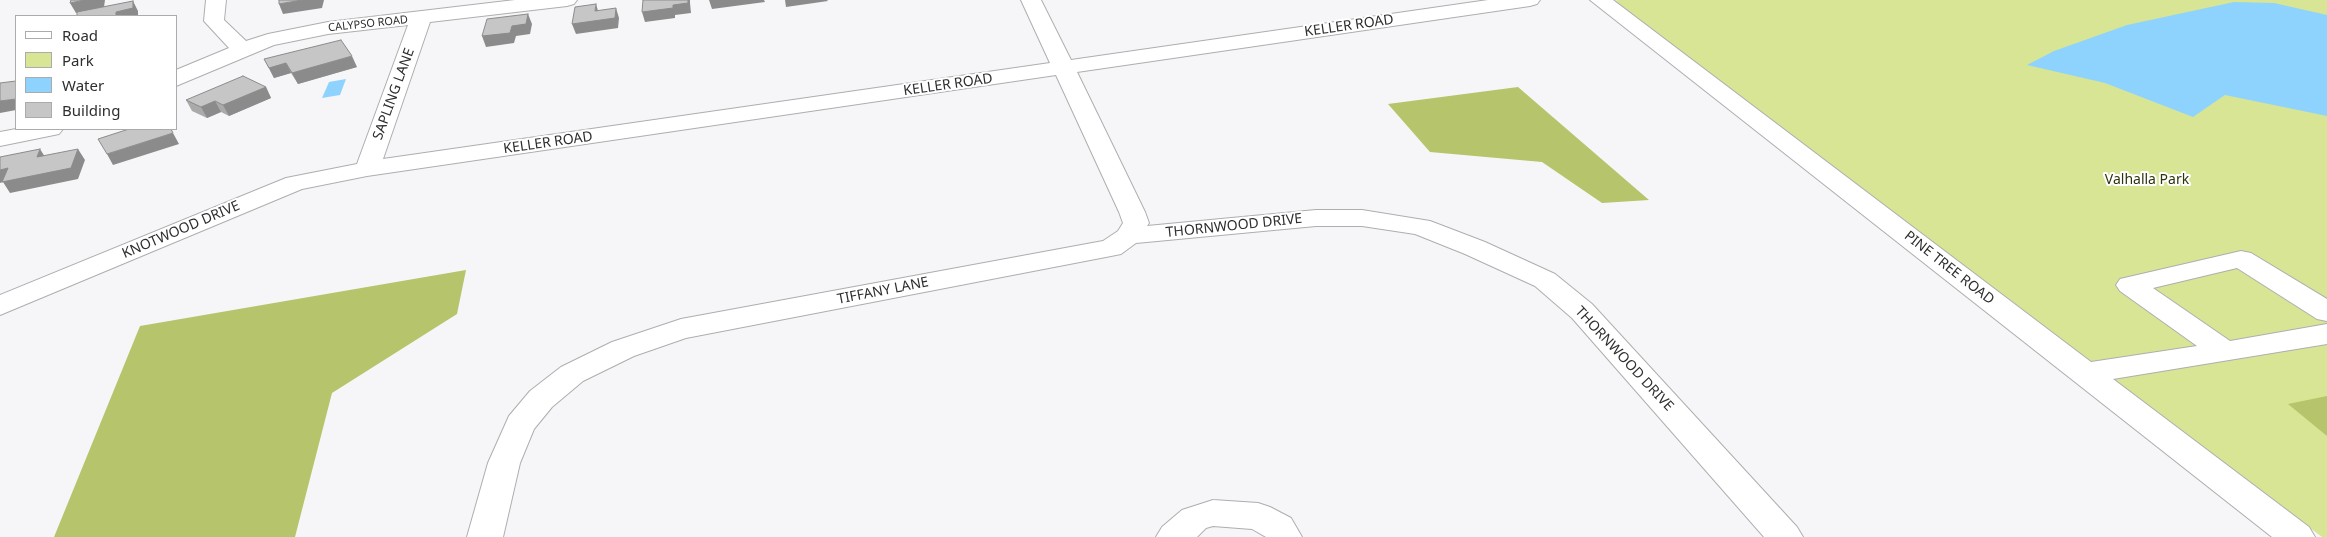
<!DOCTYPE html>
<html>
<head>
<meta charset="utf-8">
<style>
  body { margin:0 }
  #map { position:relative; width:2327px; height:537px; overflow:hidden; background:#f6f6f8; font-family:"Noto Sans",sans-serif }
  canvas { display:block }
  .legend { position:absolute; left:15px; top:15px; width:162px; height:115px; box-sizing:border-box; background:#fff; border:1px solid #ababab; margin:0; padding:6px 9px; list-style:none; font-size:15px; color:#2e2e2e }
  .legend li { display:flex; align-items:center; gap:10px; height:25px }
  .legend b { width:25px; border:1px solid #ababab }
</style>
</head>
<body>
<div id="map">
<canvas width="2327" height="537"></canvas>
<ul class="legend">
<li><b style="height:6px;background:#fff"></b>Road</li>
<li><b style="height:14px;background:#d8e595"></b>Park</li>
<li><b style="height:14px;background:#8ed3fe"></b>Water</li>
<li><b style="height:14px;background:#c6c6c7"></b>Building</li>
</ul>
</div>
<script>
const c = document.querySelector('canvas').getContext('2d');
c.lineJoin = 'round';
function fill(path, color) { c.fillStyle = color; c.fill(path, 'evenodd'); }
const poly = rows => new Path2D(rows.map(r => 'M' + r).join(''));
function strokePath(path, color, width, dash) { c.strokeStyle = color; c.lineWidth = width; c.lineCap = dash ? 'butt' : 'round'; c.setLineDash(dash || []); c.stroke(path); }
function drawText(font, color, halo, rows, align = 'center') {
  c.font = font + ' "Noto Sans",sans-serif'; c.lineWidth = 4; c.setLineDash([]); c.textBaseline = 'middle'; c.strokeStyle = halo; c.fillStyle = color; for (const [text, x, y, turn = 0] of rows) {
    c.save(); c.translate(x, y); c.rotate((+turn || 0) * Math.PI / 180); c.textAlign = isNaN(turn) ? turn : align; if (halo) c.strokeText(text, 0, 0); c.fillText(text, 0, 0); c.restore();
  }
}
const green = poly([
  [1619,0,2327,0,2327,537,2322,537,1612,1]
]);
const forest = poly([
  [1518,87,1649,200,1602,203,1542,162,1430,152,1388,104],
  [466,270,457,314,332,393,295,537,54,537,140,326],
  [2327,396,2327,436,2288,404]
]);
const water = poly([
  [2234,2,2274,3,2327,15,2327,116,2225,95,2193,117,2105,83,2027,65,2054,51,2127,25],
  [346,79,340,95,322,98,329,82]
]);
const minor = poly([
  [206,0,226,0,224,20,246,41,268,34,328,22,515,0,577,0,574,4,567,6,430,22,383,159,1050,63,1021,0,1041,0,1071,60,1488,0,1540,0,1537,4,1530,6,1077,72,1145,212,1149,223,1147,226,1316,210,1362,210,1430,221,1485,242,1555,274,1592,304,1797,527,1803,537,1764,537,1572,318,1535,286,1465,254,1415,234,1362,226,1316,226,1136,243,1121,254,1111,256,686,338,634,356,583,381,552,407,534,429,520,463,503,537,467,537,488,463,509,416,530,391,561,367,612,342,681,319,1103,241,1118,231,1123,223,1119,212,1056,75,367,176,302,189,0,315,0,295,286,178,357,164,408,25,328,34,274,45,176,86,176,70,229,48,204,21,206,0],
  [1590,0,1613,0,2091,362,2197,346,2120,291,2116,285,2120,279,2241,251,2251,253,2327,299,2327,321,2317,319,2237,268,2153,288,2230,341,2327,324,2327,344,2113,379,2309,527,2315,537,2272,537,1590,0],
  [16,129,63,129,59,134,0,146,0,132,16,129],
  [1213,500,1258,503,1270,507,1291,518,1302,537,1266,537,1252,529,1213,526,1206,528,1197,537,1156,537,1162,527,1182,510,1213,500]
]);
const wall = poly([
  [264,59,357,67,298,84,291,73,274,78],
  [266,87,271,98,229,116,221,112,207,118,192,111,186,100]
]);
const shadedWall = poly([
  [85,0,105,0,104,7,76,13,70,3],
  [302,0,324,0,322,8,283,14,279,4],
  [688,0,690,0,690,3,691,13,675,15,675,18,645,22,642,12,673,5],
  [709,0,764,0,765,2,712,9],
  [785,0,827,0,828,1,786,7],
  [133,1,138,11,138,16,116,16,116,12],
  [596,4,599,14,616,8,619,18,618,28,576,34,572,24,595,11],
  [528,14,532,24,530,34,516,36,514,43,486,47,482,36],
  [352,56,357,67,298,84,292,73],
  [286,63,291,73,274,78,269,68],
  [266,87,271,98,229,116,223,105],
  [16,99,16,110,0,113,0,101],
  [215,101,221,112,207,118,201,107],
  [173,133,179,144,113,165,107,154],
  [40,149,47,160,37,157],
  [78,149,85,160,78,179,10,193,3,182,0,183,0,170]
]);
const building = poly([
  [71,0,85,0,70,3,71,0],
  [279,0,302,0,279,4,279,0],
  [643,0,688,0,688,3,673,5,673,8,642,12,643,0],
  [133,1,133,8,116,12,116,16,77,16,77,12,133,1],
  [596,4,595,11,616,8,615,18,572,24,575,7,596,4],
  [528,14,526,24,512,26,510,33,482,36,487,19,528,14],
  [341,40,352,56,292,73,286,63,269,68,264,59,341,40],
  [243,76,266,87,223,105,215,101,201,107,186,100,243,76],
  [16,81,16,99,0,101,0,83,16,81],
  [129,129,171,129,173,133,107,154,98,139,129,129],
  [40,149,37,157,78,149,71,168,2,182,8,168,0,170,0,157,40,149]
]);
const farStreetnames = [
  ["CALYPSO ROAD",368,24,-6]
];
const streetNames = [
  ["KELLER ROAD",1349,26,-8],
  ["KELLER ROAD",948,85,-8],
  ["SAPLING LANE",394,94,-70],
  ["KELLER ROAD",548,143,-8],
  ["THORNWOOD DRIVE",1234,226,-6],
  ["KNOTWOOD DRIVE",181,230,-23],
  ["PINE TREE ROAD",1949,268,38],
  ["TIFFANY LANE",883,291,-11],
  ["THORNWOOD DRIVE",1624,359,47]
];
const parkNames = [
  ["Valhalla Park",2147,180]
];
fill(green, '#d8e595');
fill(forest, '#b6c46b');
fill(water, '#8ed3fe');
strokePath(minor, '#aeaeb0', 2);
fill(minor, '#fff');
fill(wall, '#aaaaab');
fill(shadedWall, '#8b8b8b');
fill(building, '#c6c6c7');
strokePath(building, '#8b8b8b', 1);
drawText('11px', '#2e2e2e', '#fff', farStreetnames);
drawText('14px', '#2e2e2e', '#fff', streetNames);
drawText('14px', '#2f340d', '#fff', parkNames);
</script>
</body>
</html>
